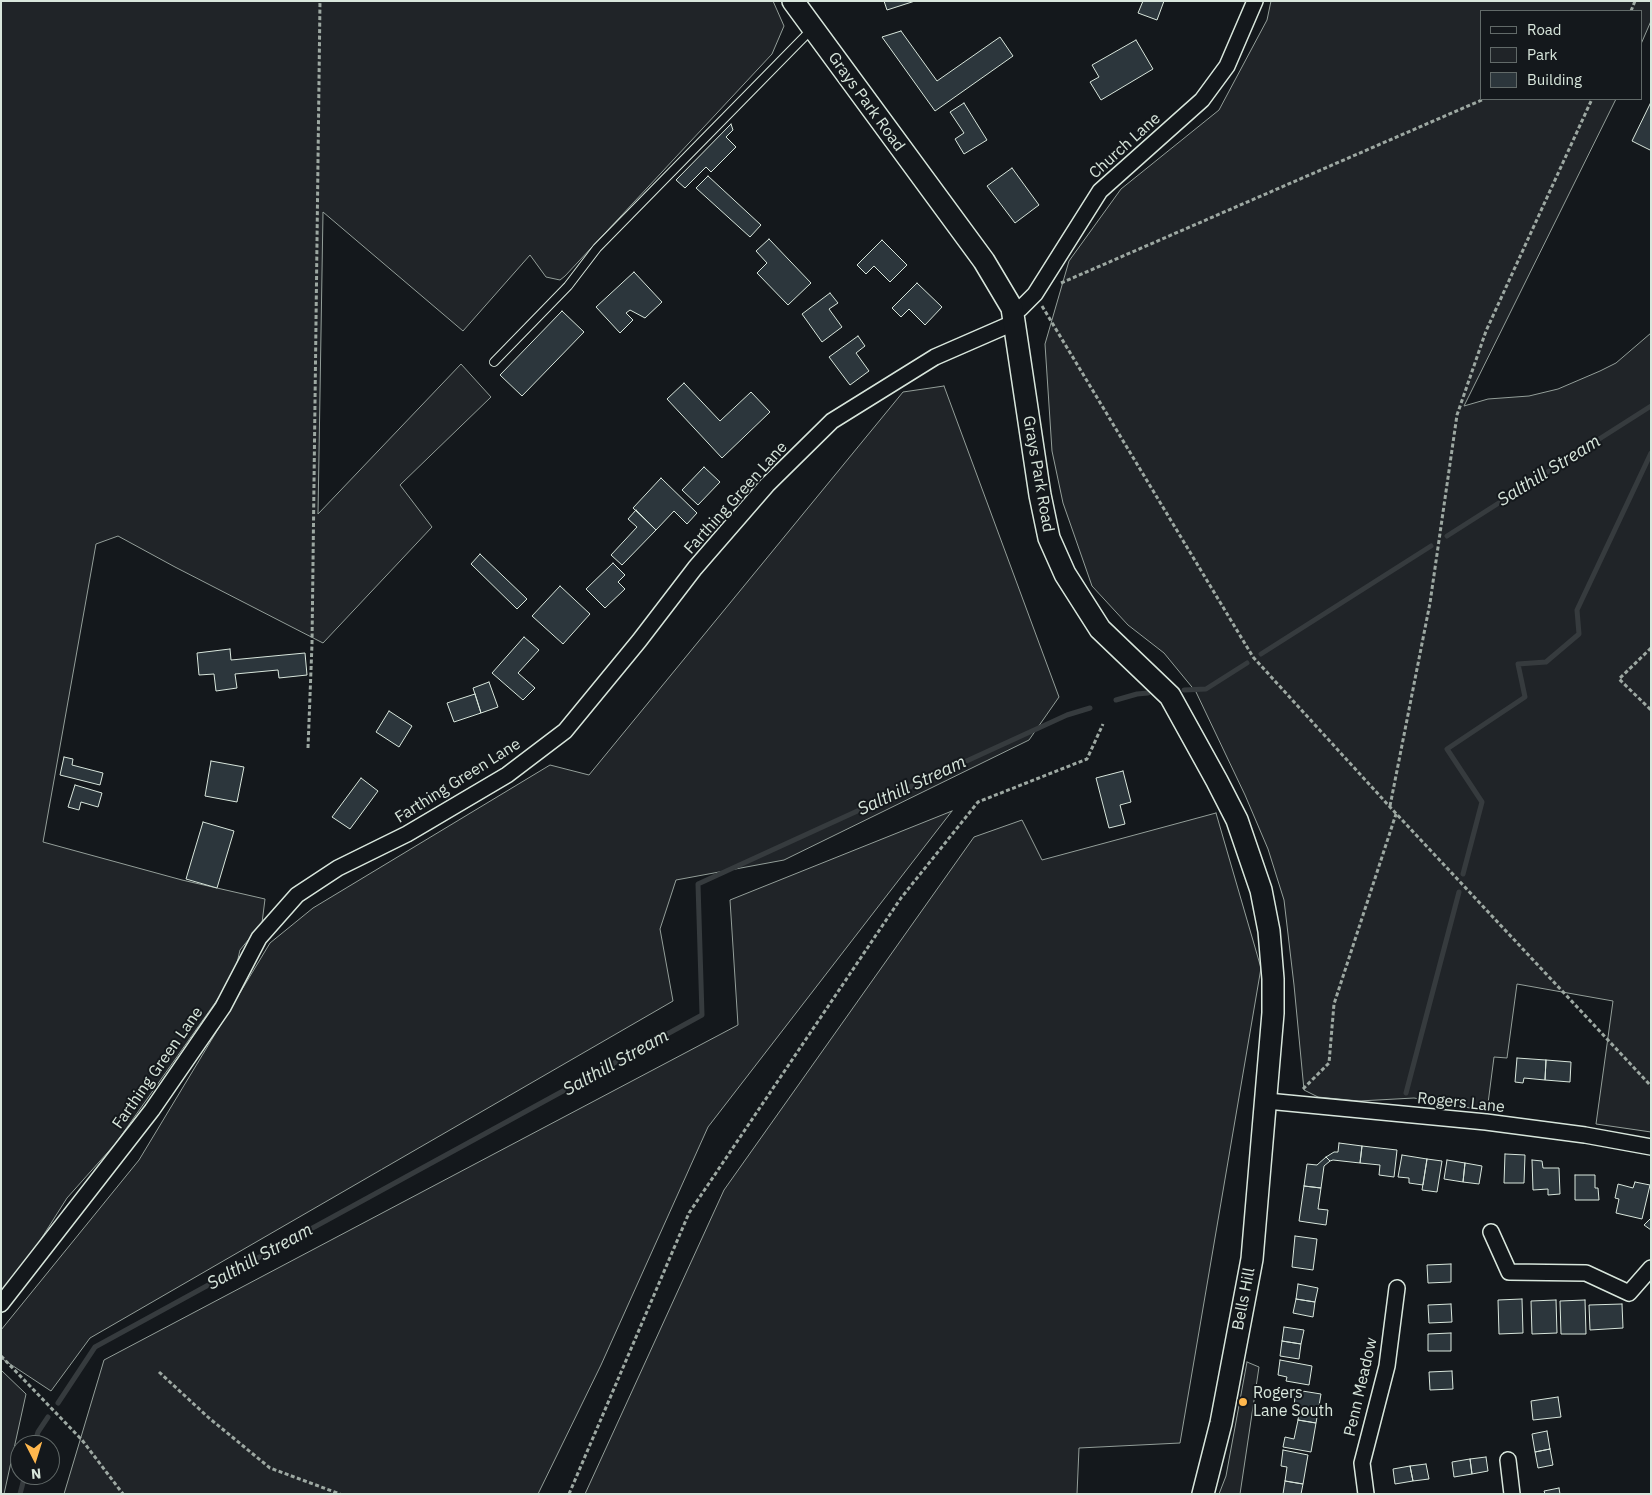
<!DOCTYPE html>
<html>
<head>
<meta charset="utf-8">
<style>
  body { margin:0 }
  #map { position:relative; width:1652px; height:1495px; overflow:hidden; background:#14181c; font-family:"IBM Plex Sans",sans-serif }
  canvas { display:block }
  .frame { position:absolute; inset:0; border:2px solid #d8e6dc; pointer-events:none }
  .legend { position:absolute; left:1480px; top:10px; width:162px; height:90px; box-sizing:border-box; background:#14181c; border:1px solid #626a69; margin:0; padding:6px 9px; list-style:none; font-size:15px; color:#d8e6dc }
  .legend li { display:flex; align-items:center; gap:10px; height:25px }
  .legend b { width:25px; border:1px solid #626a69 }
  .north { position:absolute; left:10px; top:1435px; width:50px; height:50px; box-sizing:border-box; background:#14181c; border:1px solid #626a69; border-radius:50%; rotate:175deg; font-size:14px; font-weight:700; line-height:20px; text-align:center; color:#d8e6dc }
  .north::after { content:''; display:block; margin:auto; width:18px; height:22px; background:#ffb74d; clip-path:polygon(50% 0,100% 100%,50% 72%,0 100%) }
</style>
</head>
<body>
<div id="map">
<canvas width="1652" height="1495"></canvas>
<div class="frame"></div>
<ul class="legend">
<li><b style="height:6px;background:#14181c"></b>Road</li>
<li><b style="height:14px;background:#202428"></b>Park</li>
<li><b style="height:14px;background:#2c363c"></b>Building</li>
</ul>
<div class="north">N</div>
</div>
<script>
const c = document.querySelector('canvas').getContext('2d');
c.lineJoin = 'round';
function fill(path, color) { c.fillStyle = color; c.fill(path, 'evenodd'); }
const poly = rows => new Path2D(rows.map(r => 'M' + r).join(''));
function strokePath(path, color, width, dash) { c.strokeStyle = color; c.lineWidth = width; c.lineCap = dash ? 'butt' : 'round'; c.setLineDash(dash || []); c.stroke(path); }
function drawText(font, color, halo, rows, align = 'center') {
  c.font = font + ' "IBM Plex Sans",sans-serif'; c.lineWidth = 4; c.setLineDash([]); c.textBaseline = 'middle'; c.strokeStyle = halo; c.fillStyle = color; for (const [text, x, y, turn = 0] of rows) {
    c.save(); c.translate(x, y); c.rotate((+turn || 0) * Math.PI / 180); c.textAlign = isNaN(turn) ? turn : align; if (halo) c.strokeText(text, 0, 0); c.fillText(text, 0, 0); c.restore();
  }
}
const green = poly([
  [1,1,773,1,784,26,772,54,565,276,560,280,546,277,530,255,463,331,323,212,318,514,461,364,491,397,400,485,432,527,323,643,175,567,118,536,96,544,43,842,182,880,265,899,262,923,240,950,234,976,116,1143,67,1198,22,1269,1,1291,1,1],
  [1271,1,1651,1,1651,21,1641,44,1641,11,1481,11,1481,99,1616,99,1464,406,1488,399,1529,396,1558,389,1600,371,1616,363,1651,333,1651,1132,1596,1124,1613,1001,1517,984,1507,1058,1494,1057,1487,1111,1414,1098,1359,1101,1318,1097,1304,1090,1294,985,1284,900,1268,849,1245,795,1196,692,1164,653,1128,625,1092,586,1063,503,1052,451,1045,344,1069,261,1121,189,1219,110,1267,20,1271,1],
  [944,386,1059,697,1029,740,784,860,676,880,660,929,673,1001,90,1338,51,1391,1,1358,1,1330,139,1160,270,943,313,908,550,765,589,775,903,392,944,386],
  [952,811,708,1127,601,1365,538,1494,64,1494,104,1360,738,1025,730,900,952,811],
  [1216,813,1261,968,1180,1443,1079,1448,1077,1494,585,1494,724,1190,974,837,1022,820,1042,860,1216,813],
  [1247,1362,1259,1367,1240,1494,1219,1494,1226,1476,1247,1362],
  [1,1370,26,1394,4,1494,1,1494,1,1370]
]);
const stream = poly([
  [1447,536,1651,406],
  [1261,654,1431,546],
  [1184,690,1206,689,1247,663],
  [1116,700,1137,694,1148,693],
  [1463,874,1482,802,1447,749,1525,697,1518,664,1546,662,1579,634,1577,610,1651,453],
  [1406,1093,1459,892],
  [58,1403,95,1347,702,1015,698,884,1067,715,1090,708],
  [34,1445,38,1432,48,1417],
  [20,1494,25,1475]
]);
const building = poly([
  [884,1,915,1,887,10,884,1],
  [1143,1,1164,1,1157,20,1138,13,1143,1],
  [901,31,937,81,1000,37,1013,56,935,111,882,37,901,31],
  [1136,40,1153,69,1101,100,1090,82,1099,77,1092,65,1136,40],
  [1651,102,1651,149,1650,150,1632,141,1651,102],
  [964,103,987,140,964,154,955,139,964,133,950,112,964,103],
  [731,124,733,130,726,137,736,147,711,172,706,167,685,188,676,180,731,124],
  [1012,168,1039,205,1015,223,987,186,1012,168],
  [708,176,761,225,750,237,696,188,708,176],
  [769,239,811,283,788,305,757,273,767,263,756,251,769,239],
  [882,240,907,265,890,282,874,266,866,274,857,265,882,240],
  [634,272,662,302,645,318,630,310,626,313,633,320,620,333,596,307,634,272],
  [917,283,942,307,925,325,909,309,901,317,892,308,917,283],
  [830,293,838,303,829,309,842,327,822,342,802,314,830,293],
  [562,311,584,332,522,396,500,375,562,311],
  [858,336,865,346,856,353,869,371,850,385,829,357,858,336],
  [684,383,720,421,751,392,770,412,722,458,667,399,684,383],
  [704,467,720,482,698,505,682,490,704,467],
  [661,478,697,513,687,524,674,511,656,530,633,508,661,478],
  [636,510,656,530,622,565,611,555,637,527,628,519,636,510],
  [480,554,527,599,517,609,471,564,480,554],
  [613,563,625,575,618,582,625,589,605,608,586,589,613,563],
  [560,586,590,614,563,644,532,616,560,586],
  [524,637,539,650,518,673,535,688,523,700,492,673,524,637],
  [230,649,231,660,305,653,307,675,279,678,278,670,235,674,237,688,216,691,214,674,199,675,197,653,230,649],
  [489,682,498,707,481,713,473,688,489,682],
  [475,694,481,713,454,722,447,703,475,694],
  [389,711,412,726,399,747,376,732,389,711],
  [64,757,73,759,72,765,103,773,100,785,60,775,64,757],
  [211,761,244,767,237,802,205,796,211,761],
  [1123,771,1131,802,1120,805,1125,824,1109,828,1096,778,1123,771],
  [361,778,378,791,350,829,332,817,361,778],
  [75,785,102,793,98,807,81,802,79,810,68,807,75,785],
  [203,822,234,831,217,888,186,879,203,822],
  [1517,1058,1546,1060,1545,1080,1524,1078,1523,1083,1515,1082,1517,1058],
  [1546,1060,1571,1062,1570,1082,1545,1080,1546,1060],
  [1339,1143,1362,1146,1360,1163,1333,1160,1330,1161,1326,1157,1334,1152,1338,1152,1339,1143],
  [1362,1146,1397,1150,1394,1177,1379,1175,1380,1165,1360,1163,1362,1146],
  [1505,1154,1525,1155,1524,1183,1504,1183,1505,1154],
  [1402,1155,1427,1159,1423,1185,1409,1183,1409,1178,1398,1177,1402,1155],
  [1326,1157,1330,1161,1324,1166,1321,1188,1304,1186,1307,1164,1317,1165,1326,1157],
  [1427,1159,1442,1161,1437,1192,1422,1190,1427,1159],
  [1447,1160,1465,1163,1463,1182,1444,1179,1447,1160],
  [1532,1160,1542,1161,1543,1168,1559,1168,1560,1194,1548,1195,1548,1189,1533,1190,1532,1160],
  [1465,1163,1482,1166,1479,1184,1463,1182,1465,1163],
  [1575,1175,1595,1175,1595,1188,1598,1188,1599,1200,1575,1200,1575,1175],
  [1635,1182,1650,1185,1642,1219,1616,1213,1619,1199,1615,1198,1618,1184,1633,1188,1635,1182],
  [1304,1186,1321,1188,1318,1209,1328,1210,1326,1225,1299,1221,1304,1186],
  [1651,1218,1651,1230,1644,1225,1651,1218],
  [1295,1236,1317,1239,1313,1270,1292,1267,1295,1236],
  [1451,1264,1451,1282,1428,1283,1427,1265,1451,1264],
  [1298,1284,1318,1288,1315,1302,1296,1299,1298,1284],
  [1296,1299,1315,1302,1313,1317,1293,1313,1296,1299],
  [1522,1299,1523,1333,1499,1334,1498,1300,1522,1299],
  [1556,1300,1557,1333,1532,1334,1531,1301,1556,1300],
  [1585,1300,1586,1334,1561,1334,1560,1301,1585,1300],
  [1451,1304,1452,1322,1429,1323,1428,1305,1451,1304],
  [1622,1304,1623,1328,1590,1330,1589,1305,1622,1304],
  [1284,1327,1304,1330,1301,1344,1282,1341,1284,1327],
  [1451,1333,1451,1351,1428,1351,1428,1334,1451,1333],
  [1282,1341,1301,1344,1299,1359,1280,1356,1282,1341],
  [1280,1360,1312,1366,1309,1385,1286,1381,1287,1377,1278,1375,1280,1360],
  [1452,1371,1453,1389,1430,1390,1429,1372,1452,1371],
  [1296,1390,1321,1394,1316,1423,1298,1420,1300,1406,1294,1405,1296,1390],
  [1558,1397,1561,1417,1533,1420,1531,1401,1558,1397],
  [1298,1420,1316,1423,1311,1452,1283,1447,1285,1437,1294,1439,1298,1420],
  [1547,1431,1550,1449,1535,1452,1532,1434,1547,1431],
  [1550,1449,1553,1465,1538,1468,1535,1452,1550,1449],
  [1283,1450,1308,1455,1303,1484,1285,1481,1287,1467,1281,1466,1283,1450],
  [1486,1457,1488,1471,1472,1474,1470,1459,1486,1457],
  [1470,1459,1472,1474,1454,1477,1452,1462,1470,1459],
  [1426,1464,1429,1479,1413,1481,1410,1466,1426,1464],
  [1410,1466,1413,1481,1395,1484,1393,1469,1410,1466],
  [1285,1481,1303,1484,1301,1494,1283,1494,1285,1481],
  [1559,1488,1560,1494,1545,1494,1544,1491,1559,1488]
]);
const path = poly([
  [1631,11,1635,1],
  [1061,283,1484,99],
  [1042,306,1253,657,1390,807,1651,1086],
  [1651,648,1619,679,1651,710],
  [308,748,312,644,320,1],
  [1390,806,1430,603,1457,415,1486,331,1592,99],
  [1303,1089,1329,1063,1334,1004,1396,814],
  [1,1356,82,1440,123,1494],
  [159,1372,209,1418,270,1468,340,1494],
  [569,1494,689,1213,901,898,978,802,1087,759,1103,724]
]);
const lane = poly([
  [494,362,568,286,597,248,811,30]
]);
const street = poly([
  [1012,308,1020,309,1035,294,1100,191,1202,100,1227,66,1255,1],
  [1267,1101,1486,1122,1585,1135,1651,1147],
  [1491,1232,1509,1272,1586,1273,1629,1293,1651,1268],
  [1,1304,152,1110,223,1007,259,938,297,895,338,868,407,834,507,775,565,731,639,641,695,568,767,485,832,421,935,357,1013,323],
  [1508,1460,1512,1494],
  [1366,1494,1362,1463,1387,1366,1397,1288]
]);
const secondary = poly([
  [793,1,984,261,1012,308,1040,495,1049,538,1065,574,1100,629,1170,696,1217,781,1237,820,1261,890,1269,931,1273,979,1273,1013,1252,1259,1221,1423,1203,1494]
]);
const markers = [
  [1243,1402,5,"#ffb74d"]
];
const streetNames = [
  ["Grays Park Road",866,102,54],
  ["Church Lane",1125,146,-42],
  ["Grays Park Road",1038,474,80],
  ["Farthing Green Lane",736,498,-48],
  ["Farthing Green Lane",458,781,-32],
  ["Farthing Green Lane",158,1068,-55],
  ["Rogers Lane",1461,1103,6],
  ["Bells Hill",1244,1299,-79],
  ["Penn Meadow",1361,1387,-77]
];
const poiNames = [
  ["Rogers",1253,1393],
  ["Lane South",1253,1411]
];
const waterNames = [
  ["Salthill Stream",1549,471,-32],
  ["Salthill Stream",912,786,-25],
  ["Salthill Stream",616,1063,-29],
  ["Salthill Stream",260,1257,-29]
];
fill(green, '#202428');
strokePath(green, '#939e99', 1);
strokePath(stream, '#363b3e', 5);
fill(building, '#2c363c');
strokePath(building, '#d8e6dc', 1);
strokePath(lane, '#d8e6dc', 10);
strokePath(street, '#d8e6dc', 18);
strokePath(secondary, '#d8e6dc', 24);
strokePath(path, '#9da8a2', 3, [4, 2.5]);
strokePath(lane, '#14181c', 8);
strokePath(street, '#14181c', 15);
strokePath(secondary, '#14181c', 21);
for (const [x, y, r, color] of markers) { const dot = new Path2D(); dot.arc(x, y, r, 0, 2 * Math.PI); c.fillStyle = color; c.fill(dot); strokePath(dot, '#14181c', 2); }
drawText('16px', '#d8e6dc', '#14181c', streetNames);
drawText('16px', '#d8e6dc', '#14181c', poiNames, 'left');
drawText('italic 18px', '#d8e6dc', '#14181c', waterNames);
</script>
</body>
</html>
